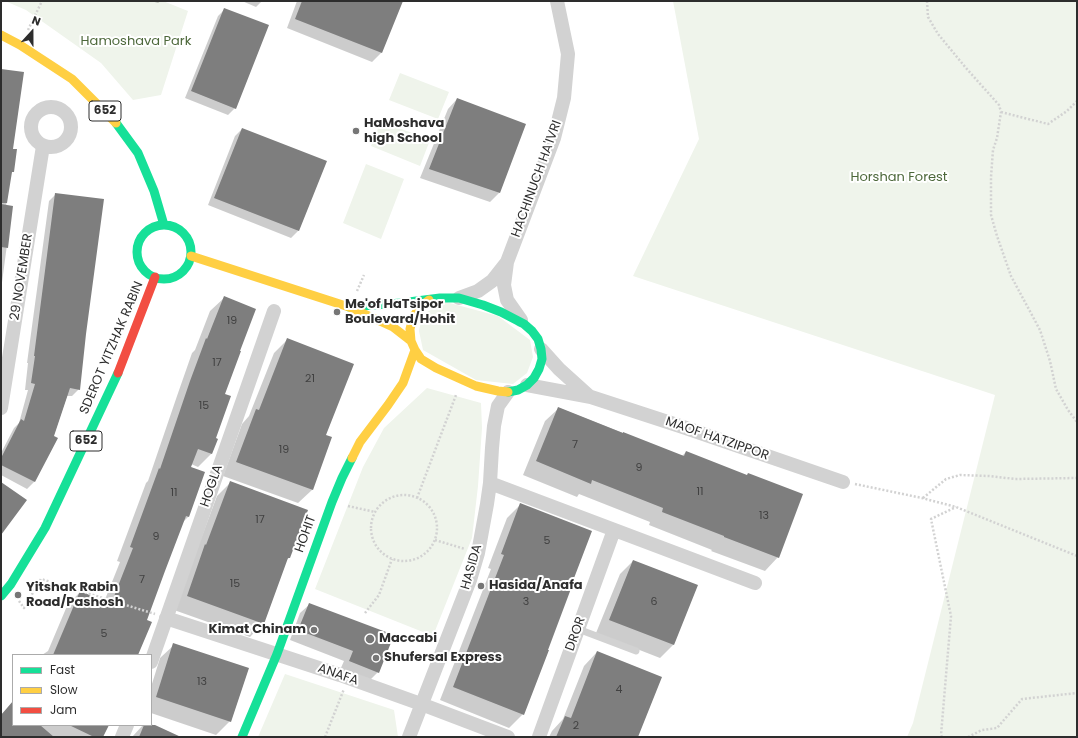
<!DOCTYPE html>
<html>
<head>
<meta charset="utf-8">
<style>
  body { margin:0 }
  #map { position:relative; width:1078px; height:738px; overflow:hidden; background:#fff; font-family:Poppins,sans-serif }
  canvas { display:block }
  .frame { position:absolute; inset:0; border:2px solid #2d2d2d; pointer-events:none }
  .legend { position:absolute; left:12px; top:654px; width:140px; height:72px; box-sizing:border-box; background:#fff; border:1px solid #ababab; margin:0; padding:5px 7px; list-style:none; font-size:12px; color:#2d2d2d }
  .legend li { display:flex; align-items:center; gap:8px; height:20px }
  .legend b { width:20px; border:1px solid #ababab }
  .north { position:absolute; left:12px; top:12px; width:40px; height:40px; -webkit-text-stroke:3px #fff; paint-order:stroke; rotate:21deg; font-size:11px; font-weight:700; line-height:16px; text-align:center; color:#2d2d2d }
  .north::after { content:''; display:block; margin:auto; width:14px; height:18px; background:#2d2d2d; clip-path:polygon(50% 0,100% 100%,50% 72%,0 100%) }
</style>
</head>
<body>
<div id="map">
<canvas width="1078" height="738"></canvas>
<div class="frame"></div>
<ul class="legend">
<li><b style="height:5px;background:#16e098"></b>Fast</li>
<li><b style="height:5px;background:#ffcf43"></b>Slow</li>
<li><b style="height:5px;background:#f24e42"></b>Jam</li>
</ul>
<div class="north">N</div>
</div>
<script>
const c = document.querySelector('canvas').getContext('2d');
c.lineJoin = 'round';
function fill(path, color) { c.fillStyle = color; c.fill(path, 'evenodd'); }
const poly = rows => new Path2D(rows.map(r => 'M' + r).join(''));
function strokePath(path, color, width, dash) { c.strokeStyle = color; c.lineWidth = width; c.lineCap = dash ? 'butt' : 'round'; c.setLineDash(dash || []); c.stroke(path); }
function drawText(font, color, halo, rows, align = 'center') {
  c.font = font + ' Poppins,sans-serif'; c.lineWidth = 4; c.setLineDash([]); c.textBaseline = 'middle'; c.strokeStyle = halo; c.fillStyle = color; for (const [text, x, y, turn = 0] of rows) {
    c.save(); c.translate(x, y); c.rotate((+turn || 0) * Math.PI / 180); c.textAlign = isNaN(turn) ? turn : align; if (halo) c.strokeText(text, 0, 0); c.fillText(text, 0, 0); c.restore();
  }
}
const green = poly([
  [5,1,163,1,188,11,161,95,133,100,101,63,26,10],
  [673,1,1077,1,1077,737,907,737,913,723,995,395,633,276,699,139],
  [400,73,449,92,438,119,389,100],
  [381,121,430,140,420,166,371,146],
  [366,164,404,179,381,239,343,223],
  [446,302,498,316,530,340,533,357,527,373,513,384,476,380,423,350,419,331,421,321,427,312],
  [427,388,481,403,482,428,478,486,472,538,433,636,315,589,363,467,384,428],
  [285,674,394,710,398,737,258,737]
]);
const shadow = poly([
  [151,1,161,1,158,3],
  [242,1,262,1,256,7],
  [297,1,401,1,381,53,372,62,287,28],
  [225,9,235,108,228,115,185,98,218,16],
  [1,70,11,150,13,171,11,173,6,206,12,207,1,290],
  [457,99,499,193,490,202,420,178,448,109],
  [242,129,298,231,291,238,208,205,235,136],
  [56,194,79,389,72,396,67,396,53,437,57,439,34,482,27,489,1,475,1,453,14,428,19,423,28,390,25,390,28,363,27,363,49,201],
  [224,298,224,394,212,453,198,467,191,464,190,468,204,473,188,517,182,523,146,620,136,655,42,655,48,651,67,606,80,592,104,602,120,562,117,561,146,483,148,481,177,396,192,353,195,350,210,311],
  [288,339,325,436,331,438,312,490,298,503,223,476,242,424,249,416,274,353],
  [559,408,682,456,686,452,778,557,765,571,711,551,712,550,649,525,650,522,579,494,577,497,523,475,545,421],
  [230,483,289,558,286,560,263,623,250,637,174,610,217,496],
  [520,505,523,714,509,728,440,700,491,569,488,568,507,518],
  [633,561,697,586,673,645,660,658,596,633,620,574],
  [310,604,378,672,369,681,340,670,344,661,290,640,300,613],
  [174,645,230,721,216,735,151,713,151,687,160,658],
  [597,652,636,737,549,737,552,731,563,719,584,666],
  [13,703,13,725,108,725,102,737,1,737,1,715],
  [151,724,179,737,132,737,143,725,151,725]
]);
const building = poly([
  [302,1,403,1,382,53,295,19],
  [224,8,269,25,236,109,191,91],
  [1,69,24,72,13,149,17,149,14,172,12,172,7,203,1,203],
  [457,98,526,124,500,193,429,169],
  [242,128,327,161,299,231,214,198],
  [55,193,104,199,86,334,80,390,70,388,54,436,58,438,35,482,1,465,1,458,21,419,24,421,35,384,31,383,35,356,34,356],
  [1,204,13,206,8,248,1,247],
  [224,296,256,309,240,351,241,351,225,394,231,396,216,438,218,439,212,454,198,449,191,467,205,472,189,517,186,516,165,571,147,620,152,622,138,655,53,655,80,591,111,604,133,548,130,547,159,468,160,469,190,381,206,338,207,339],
  [287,338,354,364,326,435,332,437,313,490,236,462,256,409,259,410],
  [558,407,623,433,623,432,684,456,686,451,747,475,748,473,803,494,779,558,724,537,724,536,662,512,663,508,592,480,591,484,536,461],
  [230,481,308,510,290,558,288,558,264,624,187,596,205,544,206,545],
  [1,482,27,500,1,535],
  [520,503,592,531,571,586,572,586,548,650,549,650,524,715,453,687,504,555,501,554],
  [633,560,698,585,674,645,609,620],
  [309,603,394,635,379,673,349,661,353,651,298,630],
  [173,643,249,668,231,722,156,697],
  [597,651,662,677,638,737,556,737,565,716,571,718],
  [13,701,13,725,40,725,54,737,1,737,1,715],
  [69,725,109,725,103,737,94,737],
  [144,725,155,725,181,737,139,737]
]);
const path = poly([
  [927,1,928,17,938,34,966,68,999,105,1001,112,997,138,993,150,991,177,991,215,997,236,1011,276,1040,330,1050,361,1056,389,1068,410,1077,422],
  [28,30,42,1],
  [1001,112,1048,124,1067,111,1077,101],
  [357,291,364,275],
  [855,484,922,498,956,507,1077,556],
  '371 528a33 33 0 1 1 66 0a33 33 0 1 1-66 0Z',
  [417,498,456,395],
  [923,498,946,479,960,475,989,476,1015,479,1077,478],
  [348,506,375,512],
  [435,540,465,549],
  [19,601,24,608,41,579,155,614],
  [365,613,379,595,392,559],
  [325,737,344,689],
  [942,737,941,735,951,616,931,519,956,507],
  [968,737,982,730,997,728,1022,699,1077,693]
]);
const lane = poly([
  [578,629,636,651]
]);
const street = poly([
  '31 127a20 20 0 1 1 40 0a20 20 0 1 1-40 0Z',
  [459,298,478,291,492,281,507,262],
  [521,320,507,300,504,285,507,262,554,138,564,98,568,54,557,1],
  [541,349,559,369,590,397],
  [527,385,591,397,683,427,843,482],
  [1,408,43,146],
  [490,483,755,583],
  [166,618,340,675,421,704,508,737],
  [151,662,274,311],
  [122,737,127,725],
  [409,737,470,580,478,553,487,504,490,483,492,448,494,426,498,406,508,392],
  [539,737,614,530]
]);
const fast = poly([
  [116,123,138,153,154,191,164,225],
  '137 252a27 27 0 1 1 54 0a27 27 0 1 1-54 0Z',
  [349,307,401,303,440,298,459,298,483,305,501,312,524,324,532,331,538,339,541,349,542,359,539,369,534,378,527,385,518,390,508,392],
  [1,596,11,584,45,528,118,373],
  [242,737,277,654,332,502,342,478,352,458]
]);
const slow = poly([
  [1,35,20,45,72,79,116,123],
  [191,256,349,307,393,327,411,341],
  [429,300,420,307,413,317,410,329,411,341,415,350,421,359,436,368,476,386,498,391,508,392],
  [352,458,360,442,388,405,403,383,415,350]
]);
const jam = poly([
  [118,373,155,277]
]);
const markers = [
  [356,131,4,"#767676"],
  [337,312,4,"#767676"],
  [481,586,4,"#767676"],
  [18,595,4,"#767676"],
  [314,630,4,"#767676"],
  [370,639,5,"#767676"],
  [376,658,4,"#767676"]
];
const numberNames = [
  ["19",232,321],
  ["17",217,363],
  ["21",310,379],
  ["15",204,406],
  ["7",575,445],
  ["19",284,450],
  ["9",639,468],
  ["11",700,492],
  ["11",174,493],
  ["13",764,516],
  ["17",260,520],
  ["9",156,537],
  ["5",547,541],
  ["7",142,580],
  ["15",235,584],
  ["3",526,602],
  ["6",654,602],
  ["5",104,634],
  ["13",202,682],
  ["4",619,690],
  ["2",576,726]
];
const shields = [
  [105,111,32],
  [86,441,32]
];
const shieldNames = [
  ["652",105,111],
  ["652",86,441]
];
const parkNames = [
  ["Hamoshava Park",136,42],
  ["Horshan Forest",899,178]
];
const poiNames = [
  ["HaMoshava",364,124],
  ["high School",364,139],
  ["Me'of HaTsipor",345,305],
  ["Boulevard/Hohit",345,320],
  ["Hasida/Anafa",489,586],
  ["Yitshak Rabin",26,588],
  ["Road/Pashosh",26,603],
  ["Kimat Chinam",306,630,"right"],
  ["Maccabi",379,639],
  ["Shufersal Express",384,658]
];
const streetNames = [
  ["HACHINUCH HA'IVRI",537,179,-70],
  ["29 NOVEMBER",22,277,-81],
  ["SDEROT YITZHAK RABIN",112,348,-67],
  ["MAOF HATZIPPOR",717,439,19],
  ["HOGLA",212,486,-71],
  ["HOHIT",306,534,-70],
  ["HASIDA",472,567,-74],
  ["DROR",576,634,-70],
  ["ANAFA",338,675,19]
];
fill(green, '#eff4eb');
fill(shadow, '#0003');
fill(building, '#7e7e7e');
strokePath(path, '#d2d2d2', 2.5, [2, 2]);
strokePath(lane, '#d2d2d2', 7);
strokePath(street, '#d2d2d2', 14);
strokePath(fast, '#16e098', 9);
strokePath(slow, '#ffcf43', 9);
strokePath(jam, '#f24e42', 9);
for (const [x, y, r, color] of markers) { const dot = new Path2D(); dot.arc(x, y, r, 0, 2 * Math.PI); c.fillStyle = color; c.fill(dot); strokePath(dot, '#fff', 1.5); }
drawText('11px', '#414141', null, numberNames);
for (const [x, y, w] of shields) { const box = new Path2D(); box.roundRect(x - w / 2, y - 10, w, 20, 3); c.fillStyle = '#fff'; c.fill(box); strokePath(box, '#2d2d2d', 1); }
drawText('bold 12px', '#2d2d2d', null, shieldNames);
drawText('13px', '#4d683b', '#fff', parkNames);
drawText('bold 13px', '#2d2d2d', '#fff', poiNames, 'left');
drawText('13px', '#2d2d2d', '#fff', streetNames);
</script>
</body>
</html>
